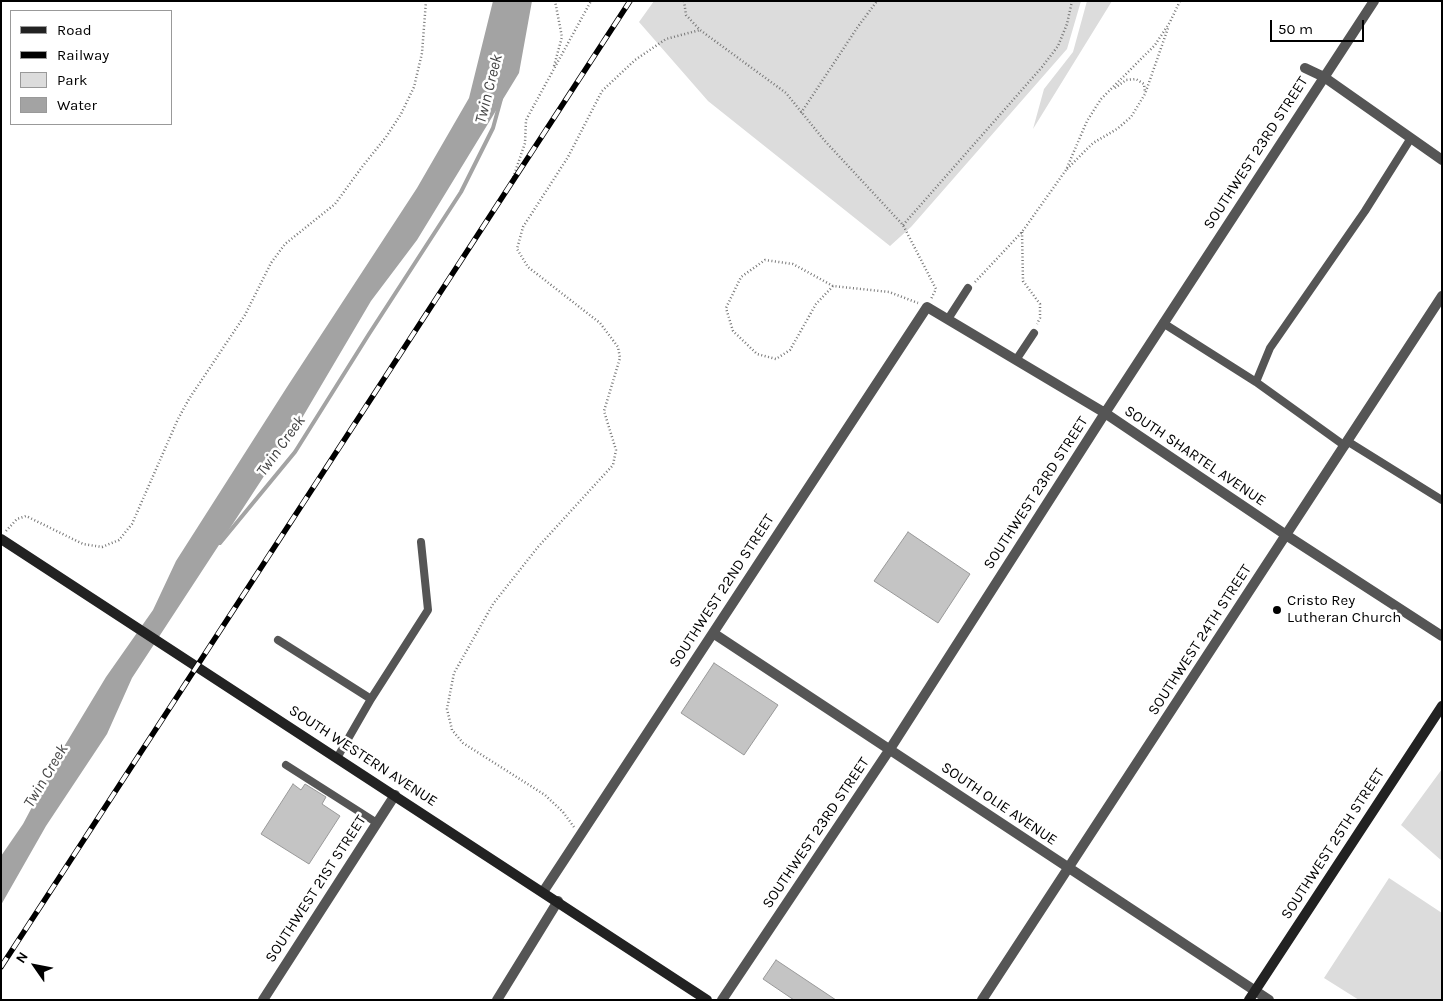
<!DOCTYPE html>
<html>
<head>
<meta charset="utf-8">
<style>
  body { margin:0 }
  #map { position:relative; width:1443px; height:1001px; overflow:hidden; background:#fff; font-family:Karla,sans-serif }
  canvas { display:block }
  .frame { position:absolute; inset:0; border:2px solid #000; pointer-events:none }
  .legend { position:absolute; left:10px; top:10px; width:162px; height:115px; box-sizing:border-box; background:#fff; border:1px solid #999; margin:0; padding:6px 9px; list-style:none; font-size:15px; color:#000 }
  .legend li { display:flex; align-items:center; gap:10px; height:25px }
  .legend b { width:25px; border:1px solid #999 }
  .north { position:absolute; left:10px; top:941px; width:50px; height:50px; -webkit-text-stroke:4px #fff; paint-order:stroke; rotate:303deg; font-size:14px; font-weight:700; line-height:20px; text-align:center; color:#000 }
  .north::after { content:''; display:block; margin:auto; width:18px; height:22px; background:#000; clip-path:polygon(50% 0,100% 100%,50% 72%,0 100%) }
  .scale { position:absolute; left:1270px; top:20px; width:94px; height:22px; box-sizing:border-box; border:2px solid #000; border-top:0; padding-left:6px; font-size:15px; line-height:18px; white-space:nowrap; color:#000; -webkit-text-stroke:4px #fff; paint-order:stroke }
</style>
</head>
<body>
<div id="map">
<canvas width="1443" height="1001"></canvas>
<div class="frame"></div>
<ul class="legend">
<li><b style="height:6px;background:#222"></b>Road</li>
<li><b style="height:6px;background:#000"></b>Railway</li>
<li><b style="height:14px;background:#dcdcdc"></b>Park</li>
<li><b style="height:14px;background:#a3a3a3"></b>Water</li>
</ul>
<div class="north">N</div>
<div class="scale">50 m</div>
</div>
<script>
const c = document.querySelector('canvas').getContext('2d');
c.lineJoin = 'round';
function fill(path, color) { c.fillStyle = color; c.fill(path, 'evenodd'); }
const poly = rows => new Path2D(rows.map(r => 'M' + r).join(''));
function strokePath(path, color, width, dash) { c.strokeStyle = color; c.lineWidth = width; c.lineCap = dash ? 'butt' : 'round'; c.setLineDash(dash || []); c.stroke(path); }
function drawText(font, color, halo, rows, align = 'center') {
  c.font = font + ' Karla,sans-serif'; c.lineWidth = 5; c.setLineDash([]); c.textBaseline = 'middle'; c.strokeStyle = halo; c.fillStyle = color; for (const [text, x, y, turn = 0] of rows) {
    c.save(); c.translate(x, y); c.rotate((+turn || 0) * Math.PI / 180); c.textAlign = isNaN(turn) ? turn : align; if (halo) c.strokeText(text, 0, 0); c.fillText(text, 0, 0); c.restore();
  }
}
const green = poly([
  [654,1,1081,1,1067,49,911,227,890,246,708,101,639,22],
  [1087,1,1112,1,1033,129,1044,89,1073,52],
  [1442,769,1442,861,1401,825],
  [1389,878,1442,913,1442,1000,1359,1000,1324,978]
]);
const water = poly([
  [493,1,532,1,519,73,417,240,371,301,302,418,132,678,107,734,46,826,1,905,1,856,23,824,65,745,106,677,153,610,176,561,287,387,417,188,469,98]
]);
const stream = poly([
  [220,543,295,452,369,334,461,192,493,128,501,99]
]);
const building = poly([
  [908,532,970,574,938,623,874,581,908,532],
  [714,663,778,705,744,755,681,713,714,663],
  [293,784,301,790,305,784,326,797,322,804,340,816,309,864,261,834,293,784],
  [776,960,836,1000,794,1000,763,979,776,960]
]);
const path = poly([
  [684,1,686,15,700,30,786,93,824,140,903,225,936,289,931,299],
  [554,66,562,37,555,1],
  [1115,88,1126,80,1136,79,1144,84,1145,93],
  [801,113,857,28,877,1],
  [1067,169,1093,143,1117,129,1131,117,1145,94,1168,28],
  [511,184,525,143,526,120,591,1],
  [903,225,1042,67,1058,46,1067,24,1072,1],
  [1022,232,1023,281,1040,304,1040,318,1037,324],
  [975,282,1022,232,1066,170,1087,121,1101,99,1155,45,1170,22,1180,1],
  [833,286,816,304,790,350,776,359,757,354,733,331,726,308,741,277,765,260,793,264,833,286,889,292,918,303],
  [6,531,17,519,26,516,83,544,102,547,119,540,132,524,178,419,189,399,245,315,271,263,285,244,335,204,362,167,386,137,401,114,414,87,422,53,426,1],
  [574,827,563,812,545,795,463,743,452,730,447,709,454,673,493,604,538,547,613,465,616,450,604,411,620,358,618,347,600,323,528,267,517,249,523,227,568,157,602,91,635,60,666,39,700,30]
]);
const lane = poly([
  [948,319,968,288],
  [1163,323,1256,382,1345,446],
  [1016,360,1034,333],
  [1256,382,1270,348,1365,211,1411,138],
  [1347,441,1442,500],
  [278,640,371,699,337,758],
  [371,699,428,610,421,542],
  [286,765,377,823]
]);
const street = poly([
  [1305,68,1324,77,1442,160],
  [713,633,1269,1000],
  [543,892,927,307,1105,413,1286,535,1442,636],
  [263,1000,395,795],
  [497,1000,558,901],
  [722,1000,890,749,1105,413,1374,1],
  [982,1000,1442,296]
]);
const secondary = poly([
  [1,539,707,1000],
  [1249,1000,1442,706]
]);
const rail = poly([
  [1,967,630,1]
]);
const markers = [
  [1277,610,5,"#000"]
];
const streetNames = [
  ["SOUTHWEST 23RD STREET",1256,153,-57],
  ["SOUTH SHARTEL AVENUE",1195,456,34],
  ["SOUTHWEST 23RD STREET",1036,493,-57],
  ["SOUTHWEST 22ND STREET",722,591,-57],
  ["SOUTHWEST 24TH STREET",1200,640,-57],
  ["SOUTH WESTERN AVENUE",363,756,33],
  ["SOUTH OLIE AVENUE",999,804,34],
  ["SOUTHWEST 23RD STREET",816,833,-56],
  ["SOUTHWEST 25TH STREET",1333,844,-57],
  ["SOUTHWEST 21ST STREET",316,889,-57]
];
const poiNames = [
  ["Cristo Rey",1287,601],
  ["Lutheran Church",1287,618]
];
const waterNames = [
  ["Twin Creek",489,89,-76],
  ["Twin Creek",281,446,-54],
  ["Twin Creek",46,776,-59]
];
fill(green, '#dcdcdc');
fill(water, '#a3a3a3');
strokePath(stream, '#a3a3a3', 4);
fill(building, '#c4c4c4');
strokePath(building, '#999', 1);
strokePath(path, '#777', 2.5, [1, 2.5]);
strokePath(lane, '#555', 8);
strokePath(street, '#555', 10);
strokePath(secondary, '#222', 10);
strokePath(rail, '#000', 5.5);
strokePath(rail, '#fff', 4, [11]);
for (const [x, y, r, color] of markers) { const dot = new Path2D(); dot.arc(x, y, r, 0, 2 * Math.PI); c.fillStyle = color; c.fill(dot); strokePath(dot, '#fff', 2); }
drawText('15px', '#000', '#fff', streetNames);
drawText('15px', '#000', '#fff', poiNames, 'left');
drawText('italic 16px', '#444', '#fff', waterNames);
</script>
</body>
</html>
